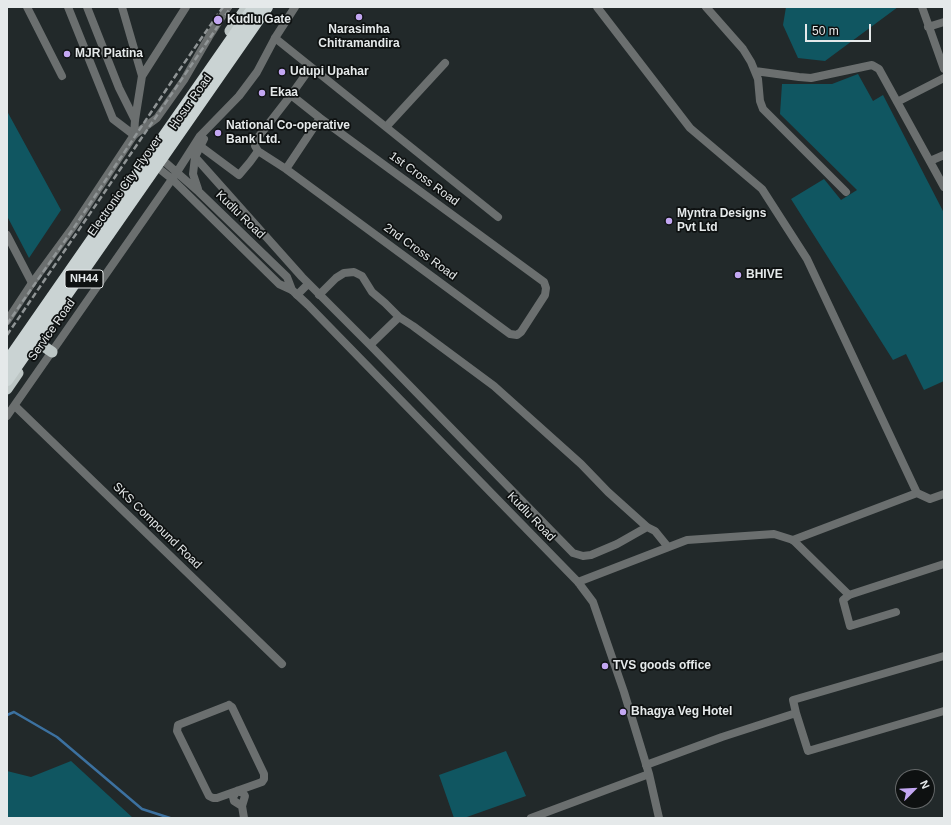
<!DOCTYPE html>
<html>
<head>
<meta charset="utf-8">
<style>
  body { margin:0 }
  #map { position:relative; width:951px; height:825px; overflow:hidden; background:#22292a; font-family:Helvetica,sans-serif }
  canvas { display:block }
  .frame { position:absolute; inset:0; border:8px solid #e5e9ea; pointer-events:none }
  .north { position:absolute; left:895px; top:769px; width:40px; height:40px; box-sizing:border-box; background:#0e1111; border:1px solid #646768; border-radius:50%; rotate:66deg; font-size:11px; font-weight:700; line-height:16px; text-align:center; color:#e5e9ea }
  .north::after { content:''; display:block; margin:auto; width:14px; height:18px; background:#c3a7f2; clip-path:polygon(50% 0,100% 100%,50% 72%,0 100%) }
  .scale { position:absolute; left:805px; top:24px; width:66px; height:18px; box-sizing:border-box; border:2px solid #e5e9ea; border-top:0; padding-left:5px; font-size:12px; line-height:14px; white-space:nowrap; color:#e5e9ea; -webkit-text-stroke:3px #0e1111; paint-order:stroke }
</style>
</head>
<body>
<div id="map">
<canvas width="951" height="825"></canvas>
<div class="frame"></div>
<div class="north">N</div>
<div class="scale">50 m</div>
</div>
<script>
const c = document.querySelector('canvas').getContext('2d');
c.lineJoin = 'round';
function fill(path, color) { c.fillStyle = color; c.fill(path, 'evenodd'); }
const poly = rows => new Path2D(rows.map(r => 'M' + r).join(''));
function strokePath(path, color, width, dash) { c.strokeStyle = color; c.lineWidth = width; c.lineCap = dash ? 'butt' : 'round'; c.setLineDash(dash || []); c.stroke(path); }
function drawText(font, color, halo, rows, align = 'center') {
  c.font = font + ' Helvetica,sans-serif'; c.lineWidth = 3.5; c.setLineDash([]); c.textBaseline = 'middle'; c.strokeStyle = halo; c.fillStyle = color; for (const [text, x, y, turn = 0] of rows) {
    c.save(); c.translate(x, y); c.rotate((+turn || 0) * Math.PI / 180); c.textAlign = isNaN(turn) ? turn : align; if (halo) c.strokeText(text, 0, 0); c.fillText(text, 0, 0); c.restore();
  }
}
const green = poly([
  [786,7,898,7,825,61,798,58,783,25],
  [858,74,873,101,883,95,944,213,944,381,924,390,906,354,893,360,791,199,824,179,841,200,857,190,780,114,782,84,832,84],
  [7,111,61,210,29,258,7,216],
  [506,751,526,796,464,818,454,818,439,775],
  [71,761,133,818,7,818,7,771,31,777]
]);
const stream = poly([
  [7,715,14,712,57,737,142,809,170,818]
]);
const minor = poly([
  [27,7,62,76],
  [68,7,113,119,134,135],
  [87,7,119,88,135,120],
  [122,7,142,76],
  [597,7,690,128,762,189,807,259,917,493,793,540],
  [706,7,743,49,751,62,758,79,760,101,763,109,846,192],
  [922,7,944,69],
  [928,27,944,22],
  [275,38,498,217],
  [755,71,799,77,811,78,872,65,879,69,944,187],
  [291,95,320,118,544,282,546,288,545,295,521,332,517,335,510,334,286,169,258,151,255,146,256,140,291,95,311,67],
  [897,102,944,78],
  [386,127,445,63],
  [134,135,135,120,142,76,186,7],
  [200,146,239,175,250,162,258,151],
  [195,157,302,277,370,345,573,553,583,556,591,555,617,544,647,527],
  [930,161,944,155],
  [286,169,320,118],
  [7,235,32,283],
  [297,295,308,284],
  [319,295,336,278,344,273,354,272,362,276,372,292,385,303,399,317,413,326,494,386,581,464,608,492,647,527,655,531,668,547],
  [370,345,399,317],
  [15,406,282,664],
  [917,493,930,499,944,494],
  [849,595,843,600,850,626,896,612],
  [229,705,232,707,264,774,264,779,262,782,217,798,213,798,209,796,177,731,178,725,229,705],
  [796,713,808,751,944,711],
  [646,765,722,737,796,713,793,700,944,656],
  [237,791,243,793,245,796,242,806,244,818],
  [237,791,233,797,234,801,242,806]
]);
const tertiary = poly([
  [157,155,199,192,287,277,292,290],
  [152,163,172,179,279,284,292,290,308,305,578,582,593,602,624,692,649,774,659,818],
  [198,189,193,174,195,157,204,139],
  [7,321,32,283,73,227,134,135,157,118,184,80,210,35,228,7],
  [7,416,177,172,200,136,239,96,257,72,275,38,295,7],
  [578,582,687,540,774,534,793,540,849,595,944,564],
  [531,818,649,774]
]);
const trunk = poly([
  [230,31,247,7],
  [39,343,52,352],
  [7,389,18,373]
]);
const rail = poly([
  [7,324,73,229,178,72,223,7],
  [7,335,231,7]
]);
const motorwayBridge = poly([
  [7,362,254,7],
  [7,380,267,7]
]);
const markers = [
  [359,17,4,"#c3a7f2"],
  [218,20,5,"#c3a7f2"],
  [67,54,4,"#c3a7f2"],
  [282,72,4,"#c3a7f2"],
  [262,93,4,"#c3a7f2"],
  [218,133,4,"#c3a7f2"],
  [669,221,4,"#c3a7f2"],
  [738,275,4,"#c3a7f2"],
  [605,666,4,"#c3a7f2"],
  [623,712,4,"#c3a7f2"]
];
const shields = [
  [84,279,38]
];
const shieldNames = [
  ["NH44",84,279]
];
const poiNames = [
  ["Kudlu Gate",227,20],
  ["Narasimha",359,30,"center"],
  ["Chitramandira",359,44,"center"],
  ["MJR Platina",75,54],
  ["Udupi Upahar",290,72],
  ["Ekaa",270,93],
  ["National Co-operative",226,126],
  ["Bank Ltd.",226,140],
  ["Myntra Designs",677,214],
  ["Pvt Ltd",677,228],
  ["BHIVE",746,275],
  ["TVS goods office",613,666],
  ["Bhagya Veg Hotel",631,712]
];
const streetNames = [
  ["Hosur Road",191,102,-55],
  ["1st Cross Road",424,179,36],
  ["Electronic City Flyover",125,186,-55],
  ["Kudlu Road",240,215,44],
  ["2nd Cross Road",420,252,36],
  ["Service Road",52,330,-55],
  ["Kudlu Road",531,517,46],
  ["SKS Compound Road",157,526,44]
];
fill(green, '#105661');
strokePath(stream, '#3c71a0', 2.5);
strokePath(minor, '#6b6f6f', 8);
strokePath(tertiary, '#6b6f6f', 8);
strokePath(trunk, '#bcc5c4', 11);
strokePath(rail, '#909596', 2.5, [6, 3]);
strokePath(motorwayBridge, '#cad3d3', 12);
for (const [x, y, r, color] of markers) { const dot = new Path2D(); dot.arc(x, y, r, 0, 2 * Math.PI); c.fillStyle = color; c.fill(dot); strokePath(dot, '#0e1111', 1.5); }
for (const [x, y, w] of shields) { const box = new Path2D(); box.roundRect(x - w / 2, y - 9, w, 18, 3); c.fillStyle = '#0e1111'; c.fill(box); strokePath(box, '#e5e9ea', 1); }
drawText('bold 11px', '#e5e9ea', null, shieldNames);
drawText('bold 12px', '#e5e9ea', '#0e1111', poiNames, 'left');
drawText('12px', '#e5e9ea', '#0e1111', streetNames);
</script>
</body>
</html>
